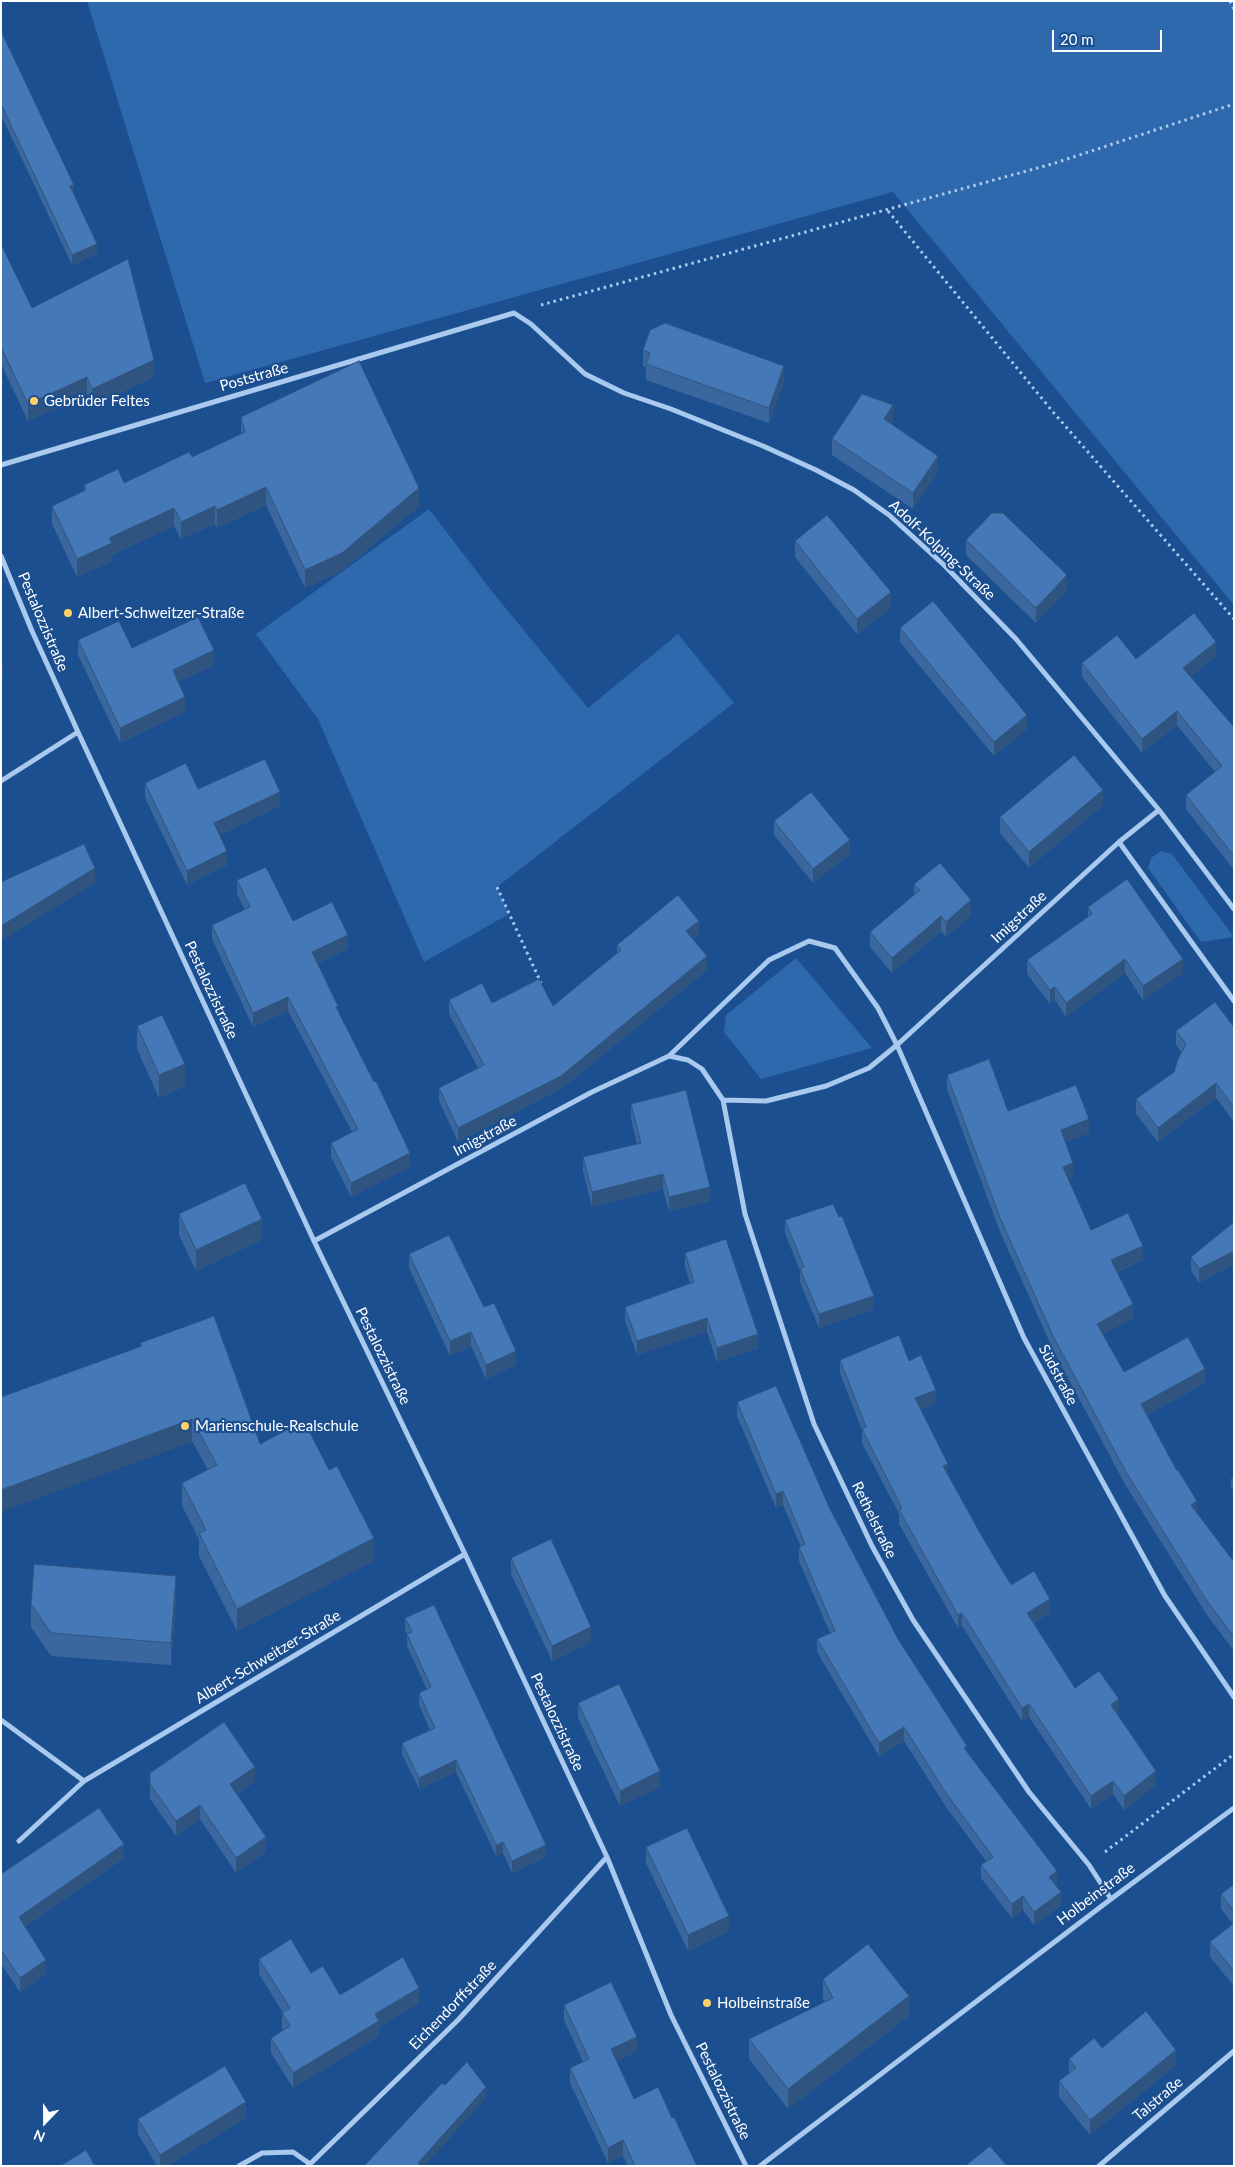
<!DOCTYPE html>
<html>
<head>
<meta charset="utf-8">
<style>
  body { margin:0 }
  #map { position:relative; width:1235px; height:2167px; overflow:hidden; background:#1b4f8f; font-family:Lato,sans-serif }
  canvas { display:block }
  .frame { position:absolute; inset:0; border:2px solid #fff; pointer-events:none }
  .north { position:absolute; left:20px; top:2097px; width:50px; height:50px; -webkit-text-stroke:4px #1b4f8f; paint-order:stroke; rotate:202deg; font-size:14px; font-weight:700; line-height:20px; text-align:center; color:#fff }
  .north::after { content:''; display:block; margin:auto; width:18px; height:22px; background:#fff; clip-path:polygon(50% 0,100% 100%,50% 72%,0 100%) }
  .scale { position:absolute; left:1052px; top:30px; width:110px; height:22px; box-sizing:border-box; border:2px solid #fff; border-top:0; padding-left:6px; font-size:15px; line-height:18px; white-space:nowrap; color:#fff; -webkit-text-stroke:4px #1b4f8f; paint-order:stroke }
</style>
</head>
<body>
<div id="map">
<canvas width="1235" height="2167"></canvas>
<div class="frame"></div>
<div class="north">N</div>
<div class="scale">20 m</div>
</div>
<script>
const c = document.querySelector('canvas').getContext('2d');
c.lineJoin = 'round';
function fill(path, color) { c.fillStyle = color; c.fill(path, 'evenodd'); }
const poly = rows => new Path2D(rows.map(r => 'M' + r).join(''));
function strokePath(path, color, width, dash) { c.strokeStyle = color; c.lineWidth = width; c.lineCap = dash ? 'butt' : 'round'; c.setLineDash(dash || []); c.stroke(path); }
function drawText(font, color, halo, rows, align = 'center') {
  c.font = font + ' Lato,sans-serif'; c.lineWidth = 4.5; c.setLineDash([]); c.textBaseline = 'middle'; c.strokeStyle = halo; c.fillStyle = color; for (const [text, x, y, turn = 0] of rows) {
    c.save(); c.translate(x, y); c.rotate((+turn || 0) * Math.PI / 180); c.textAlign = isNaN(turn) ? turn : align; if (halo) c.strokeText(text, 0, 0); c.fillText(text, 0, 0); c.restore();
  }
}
const green = poly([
  [87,1,1234,1,1234,605,893,192,205,383],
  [429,509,494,594,588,708,678,634,734,703,497,887,509,914,424,962,318,719,256,634],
  [1161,851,1172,854,1234,937,1201,942,1148,868,1151,858],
  [796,958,872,1048,761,1079,724,1032,726,1015]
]);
const path = poly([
  [1230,1,1234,9],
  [888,211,1053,412,1234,619],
  [541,305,1052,164,1234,104],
  [497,887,541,983],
  [1105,1852,1234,1754]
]);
const minor = poly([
  [1,465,514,313,531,324,585,374,624,393,671,409,763,446,816,470,854,490,889,515,944,565,1016,639,1159,810,1234,909],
  [1,556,32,631,78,732,314,1241,465,1554,607,1857,671,2015,746,2166],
  [1,781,78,732],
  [1119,842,1234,1001],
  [669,1056,688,1060,702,1069,723,1100,745,1214,814,1424,872,1546,913,1620,1029,1792,1089,1865,1111,1899],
  [723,1100,766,1101,826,1086,869,1068,897,1045,1024,1338,1165,1596,1234,1697],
  [314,1241,592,1092,669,1056,769,960,809,941,835,948,878,1008,897,1045,1119,842,1159,810],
  [1,1720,84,1781],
  [19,1841,84,1781,465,1554],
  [239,2166,262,2153,293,2152,310,2164],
  [308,2166,458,2020,607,1857],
  [760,2166,1111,1899,1234,1808],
  [1099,2166,1234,2051]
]);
const wall = poly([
  [1,31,74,195,97,254,72,265,1,115],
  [1,244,32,308,154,377,92,406,87,394,28,421,1,364],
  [643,350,784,381,769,423,646,380,646,367,643,366],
  [241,417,419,506,342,571,305,588,266,505,217,528,215,524,181,539,174,526,112,555,112,561,77,577,52,524,52,506,84,491,84,485,124,483,192,457,241,434],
  [893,421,891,424,938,472,913,509,832,455,832,439],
  [966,540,1067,590,1036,623,966,555],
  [795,541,891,608,857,634,795,557],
  [900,628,1027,729,994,756,900,642],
  [78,640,214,665,178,682,185,712,120,743,78,655],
  [1216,656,1190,677,1234,727,1234,870,1186,809,1186,795,1215,772,1177,725,1142,753,1082,677,1082,663,1136,659],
  [145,783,198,789,280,806,220,835,227,865,187,885,145,798],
  [1103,805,1029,868,1000,833,1000,817],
  [774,821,850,854,813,883,774,835],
  [237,880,293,921,348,949,317,964,338,1012,410,1167,351,1197,331,1157,331,1143,352,1132,288,1011,253,1027,212,939,212,925,245,910,237,894],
  [914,884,971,916,946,937,941,931,892,973,870,947,870,932,914,895],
  [1088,907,1183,973,1143,1000,1125,973,1066,1017,1055,1000,1050,1004,1027,974,1027,960,1088,917],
  [699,934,693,939,707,970,561,1089,458,1142,439,1101,439,1088,478,1068,449,1014,449,1000,553,1006,617,954,617,945],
  [137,1026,185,1086,159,1098,137,1049],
  [1234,1027,1234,1122,1216,1098,1158,1142,1136,1114,1136,1099,1174,1072,1181,1052,1176,1045,1176,1031],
  [947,1075,1008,1111,1089,1133,1065,1142,1073,1177,1068,1179,1091,1230,1143,1260,1117,1272,1133,1318,1103,1334,1124,1372,1205,1383,1147,1415,1197,1514,1234,1562,1234,1651,1207,1615,1126,1486,1054,1352,1000,1232,947,1089],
  [631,1104,710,1201,669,1211,663,1189,592,1207,583,1171,583,1157,637,1144,631,1118],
  [179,1214,262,1240,196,1271,179,1235],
  [785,1220,874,1309,819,1328,800,1282,800,1271,785,1233],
  [1234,1222,1234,1264,1199,1283,1191,1270,1191,1257],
  [685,1253,758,1348,717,1362,707,1332,637,1355,625,1321,625,1307,690,1283,685,1267],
  [409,1254,484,1307,516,1365,486,1379,471,1346,450,1356,409,1268],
  [140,1343,260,1444,374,1561,237,1631,199,1556,199,1539,182,1506,182,1483,208,1470,140,1347],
  [840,1360,909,1361,936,1403,920,1410,948,1475,980,1533,1011,1585,1050,1613,1033,1623,1075,1688,1119,1713,1117,1714,1156,1785,1124,1810,1113,1794,1091,1809,1029,1717,1022,1721,962,1626,958,1628,899,1524,899,1514,862,1443,862,1430,840,1373],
  [737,1402,830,1509,898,1639,967,1751,1057,1884,1055,1885,1061,1905,1034,1925,1023,1910,1012,1918,981,1878,981,1865,986,1861,946,1807,904,1741,879,1756,817,1652,817,1639,830,1633,799,1561,799,1547,801,1547,783,1505,776,1508,737,1416],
  [1234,1477,1234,1491,1231,1487,1231,1479],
  [511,1558,591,1642,552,1661,511,1574],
  [176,1598,171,1665,51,1656,31,1627,31,1604],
  [405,1618,546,1857,512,1873,503,1853,496,1856,456,1772,419,1789,402,1754,402,1743,430,1730,419,1705,419,1693,427,1690,407,1646,407,1635,405,1630],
  [578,1703,660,1787,620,1806,578,1718],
  [150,1773,255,1781,237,1794,266,1852,236,1873,200,1819,176,1836,150,1799],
  [646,1847,729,1931,688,1951,646,1863],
  [124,1858,25,1927,46,1974,20,1992,1,1964,1,1874],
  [1234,1884,1234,1986,1210,1957,1210,1942,1233,1924,1221,1909,1221,1894],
  [259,1959,311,1973,340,1995,419,2003,379,2027,379,2036,293,2088,271,2053,271,2038,283,2030,282,2028,282,2013,283,2013,259,1974],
  [823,1979,909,2016,788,2109,749,2059,749,2039,825,2002,823,1999],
  [564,2005,637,2052,617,2061,634,2099,672,2118,697,2166,628,2166,623,2156,608,2163,570,2083,570,2068,583,2062,564,2020],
  [1102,2048,1176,2065,1090,2135,1059,2097,1059,2081,1069,2073,1069,2059],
  [246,2118,167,2166,157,2166,138,2134,138,2119]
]);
const shadedWall = poly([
  [74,185,74,195,70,186],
  [97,244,97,254,72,265,72,255],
  [154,360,154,377,92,406,92,389],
  [784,366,784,381,769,423,769,408],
  [87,377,87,394,28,421,28,404],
  [893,405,893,421,884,435,884,419],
  [938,456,938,472,913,509,913,493],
  [266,487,266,505,217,528,217,510],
  [419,488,419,506,342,571,305,588,305,570],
  [215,506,215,524,181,539,181,522],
  [174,508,174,526,112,555,112,561,77,577,77,559,109,538],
  [1067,575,1067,590,1036,623,1036,608],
  [891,592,891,608,857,634,857,619],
  [1216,642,1216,656,1183,682,1183,668],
  [214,650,214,665,173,685,173,670],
  [3,665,3,678,1,678,1,666],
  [185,697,185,712,120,743,120,728],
  [1177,711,1177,725,1142,753,1142,739],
  [1027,715,1027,729,994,756,994,742],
  [1103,790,1103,805,1029,868,1029,852],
  [280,792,280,806,214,838,214,823],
  [850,840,850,854,813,883,813,869],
  [227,851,227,865,187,885,187,871],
  [95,868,95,883,1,941,1,926],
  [971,900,971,916,946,937,946,922],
  [941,916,941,931,892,973,892,958],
  [699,921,699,934,686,944,686,931],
  [348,935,348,949,312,966,312,952],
  [707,956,707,970,561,1089,458,1142,458,1128],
  [1125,959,1125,973,1066,1017,1066,1003],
  [1183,959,1183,973,1143,1000,1143,986],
  [1055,987,1055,1000,1050,1004,1050,990],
  [288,997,288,1011,253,1027,253,1013],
  [185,1064,185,1086,159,1098,159,1075],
  [1216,1083,1216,1098,1158,1142,1158,1128],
  [1089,1119,1089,1133,1061,1144,1061,1130],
  [410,1153,410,1167,351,1197,351,1183],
  [1073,1163,1073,1177,1063,1181,1063,1167],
  [663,1174,663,1189,592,1207,592,1192],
  [710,1187,710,1201,669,1211,669,1197],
  [262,1219,262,1240,196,1271,196,1250],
  [1143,1246,1143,1260,1111,1274,1111,1260],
  [1234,1251,1234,1264,1199,1283,1199,1269],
  [874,1296,874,1309,819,1328,819,1314],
  [1133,1304,1133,1318,1097,1338,1097,1324],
  [707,1318,707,1332,637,1355,637,1341],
  [471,1332,471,1346,450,1356,450,1341],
  [758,1334,758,1348,717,1362,717,1348],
  [516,1351,516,1365,486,1379,486,1365],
  [1205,1369,1205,1383,1141,1418,1141,1404],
  [936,1390,936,1403,915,1412,915,1398],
  [192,1419,192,1442,1,1512,1,1490],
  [948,1464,948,1477,943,1466],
  [783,1491,783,1505,776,1508,776,1494],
  [1197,1501,1197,1514,1191,1505],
  [374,1538,374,1561,237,1631,237,1609],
  [176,1576,176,1598,171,1665,171,1643],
  [1050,1599,1050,1613,1027,1626,1027,1613],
  [962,1613,962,1626,958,1628,958,1615],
  [591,1627,591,1642,552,1661,552,1646],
  [1119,1699,1119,1713,1111,1718,1111,1705],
  [1029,1704,1029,1717,1022,1721,1022,1708],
  [904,1727,904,1741,879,1756,879,1743],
  [456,1760,456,1772,419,1789,419,1778],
  [255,1767,255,1781,230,1798,230,1784],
  [660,1771,660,1787,620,1806,620,1791],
  [1156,1771,1156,1785,1124,1810,1124,1796],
  [1113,1781,1113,1794,1091,1809,1091,1796],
  [200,1805,200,1819,176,1836,176,1821],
  [266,1837,266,1852,236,1873,236,1858],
  [503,1842,503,1853,496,1856,496,1845],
  [124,1844,124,1858,19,1931,19,1917],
  [546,1845,546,1857,512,1873,512,1861],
  [1057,1871,1057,1884,1049,1890,1049,1877],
  [1061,1892,1061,1905,1034,1925,1034,1912],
  [1023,1896,1023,1910,1012,1918,1012,1904],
  [729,1916,729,1931,688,1951,688,1935],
  [46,1960,46,1974,20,1992,20,1978],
  [419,1988,419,2003,379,2027,379,2036,293,2088,293,2073,375,2014],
  [909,1996,909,2016,788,2109,788,2089],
  [637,2037,637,2052,611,2064,611,2049],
  [1176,2050,1176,2065,1090,2135,1090,2120],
  [486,2087,486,2098,425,2166,418,2166,418,2163],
  [246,2102,246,2118,167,2166,160,2166,160,2155],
  [623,2140,623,2156,608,2163,608,2148]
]);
const building = poly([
  [1,31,74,185,70,186,97,244,72,255,1,104,1,31],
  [1,244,32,308,128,259,154,360,92,389,87,377,28,404,1,347,1,244],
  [665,323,784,366,769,408,646,364,650,353,643,350,650,330,665,323],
  [359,361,419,488,342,553,305,570,266,487,217,510,215,506,181,522,174,508,109,538,112,543,77,559,52,506,86,490,84,485,118,469,124,483,189,452,192,457,245,432,241,417,359,361],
  [862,394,893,405,884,419,938,456,913,493,832,439,862,394],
  [992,513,1003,513,1067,575,1036,608,966,540,992,513],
  [827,515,891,592,857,619,795,541,827,515],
  [933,601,1027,715,994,742,900,628,933,601],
  [1194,613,1216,642,1183,668,1234,727,1234,856,1186,795,1222,766,1177,711,1142,739,1082,663,1117,635,1136,659,1194,613],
  [198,617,214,650,173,670,185,697,120,728,78,640,119,621,132,648,198,617],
  [1074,755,1103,790,1029,852,1000,817,1074,755],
  [265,759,280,792,214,823,227,851,187,871,145,783,186,763,198,789,265,759],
  [811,792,850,840,813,869,774,821,811,792],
  [84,844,95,868,1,926,1,882,84,844],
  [940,863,971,900,946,922,941,916,892,958,870,932,920,890,914,884,940,863],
  [266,867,293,921,332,902,348,935,312,952,338,1006,336,1007,374,1082,376,1081,410,1153,351,1183,331,1143,358,1129,288,997,253,1013,212,925,250,907,237,880,266,867],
  [1127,879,1183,959,1143,986,1125,959,1066,1003,1055,987,1050,990,1027,960,1092,914,1088,907,1127,879],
  [678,895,699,921,686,931,707,956,561,1076,458,1128,439,1088,484,1065,449,1000,482,983,492,1003,539,979,553,1006,621,950,617,945,678,895],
  [1215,1002,1234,1027,1234,1107,1216,1083,1158,1128,1136,1099,1174,1072,1178,1059,1186,1044,1176,1031,1215,1002],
  [162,1015,185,1064,159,1075,137,1026,162,1015],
  [989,1059,1008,1111,1076,1085,1089,1119,1061,1130,1073,1163,1063,1167,1091,1230,1128,1213,1143,1246,1111,1260,1133,1304,1097,1324,1124,1372,1188,1337,1205,1369,1141,1404,1177,1471,1178,1470,1197,1501,1191,1505,1234,1562,1234,1637,1207,1601,1126,1472,1054,1338,1000,1218,947,1075,989,1059],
  [686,1090,710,1187,669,1197,663,1174,592,1192,583,1157,641,1143,631,1104,686,1090],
  [245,1183,262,1219,196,1250,179,1214,245,1183],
  [833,1204,839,1217,842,1216,874,1296,819,1314,800,1269,804,1267,785,1220,833,1204],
  [1234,1222,1234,1251,1199,1269,1191,1257,1234,1222],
  [449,1235,484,1307,494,1303,516,1351,486,1365,471,1332,450,1341,409,1254,449,1235],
  [726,1239,758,1334,717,1348,707,1318,637,1341,625,1307,694,1282,685,1253,726,1239],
  [214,1316,260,1444,304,1421,329,1470,337,1466,374,1538,237,1609,199,1533,206,1530,182,1483,217,1465,192,1419,1,1490,1,1397,142,1346,140,1343,214,1316],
  [899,1335,909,1361,921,1355,936,1390,915,1398,948,1464,943,1466,980,1533,1011,1585,1034,1571,1050,1599,1027,1613,1075,1688,1099,1671,1119,1699,1111,1705,1156,1771,1124,1796,1113,1781,1091,1796,1029,1704,1022,1708,962,1613,958,1615,899,1510,902,1508,862,1429,866,1427,840,1360,899,1335],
  [776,1386,830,1509,898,1639,967,1746,964,1748,1057,1871,1049,1877,1061,1892,1034,1912,1023,1896,1012,1904,981,1865,993,1857,946,1793,904,1727,879,1743,817,1639,835,1631,799,1547,805,1544,783,1491,776,1494,737,1402,776,1386],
  [551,1539,591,1627,552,1646,511,1558,551,1539],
  [34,1564,176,1576,171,1643,51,1633,31,1604,34,1564],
  [434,1605,546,1845,512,1861,503,1842,496,1845,456,1760,419,1778,402,1743,435,1728,419,1693,431,1687,407,1634,412,1632,405,1618,434,1605],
  [619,1684,660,1771,620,1791,578,1703,619,1684],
  [224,1722,255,1767,230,1784,266,1837,236,1858,200,1805,176,1821,150,1784,150,1773,224,1722],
  [99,1808,124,1844,19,1917,46,1960,20,1978,1,1950,1,1874,99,1808],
  [687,1828,729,1916,688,1935,646,1847,687,1828],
  [1234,1884,1234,1911,1221,1894,1234,1884],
  [1234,1923,1234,1971,1210,1942,1234,1923],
  [291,1939,311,1973,323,1966,340,1995,403,1957,419,1988,375,2014,379,2021,293,2073,271,2038,290,2026,282,2013,290,2008,259,1959,291,1939],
  [868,1944,909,1996,788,2089,749,2039,833,1998,823,1979,868,1944],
  [611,1982,637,2037,611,2049,634,2099,658,2087,672,2118,674,2117,697,2166,635,2166,623,2140,608,2148,570,2068,589,2059,564,2005,611,1982],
  [1146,2011,1176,2050,1090,2120,1059,2081,1076,2068,1069,2059,1094,2038,1102,2048,1146,2011],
  [467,2062,486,2087,418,2163,421,2166,364,2166,442,2083,445,2085,467,2062],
  [225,2066,246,2102,160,2155,138,2119,225,2066],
  [990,2146,1007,2166,965,2166,990,2146],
  [86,2150,95,2166,60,2166,86,2150]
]);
const markers = [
  [34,401,5,"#ffd166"],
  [68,613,5,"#ffd166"],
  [185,1426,5,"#ffd166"],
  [707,2003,5,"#ffd166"]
];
const streetNames = [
  ["Poststraße",254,377,-16],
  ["Adolf-Kolping-Straße",942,550,43],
  ["Pestalozzistraße",43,622,67],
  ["Imigstraße",1019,917,-43],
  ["Pestalozzistraße",211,990,65],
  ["Imigstraße",485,1136,-28],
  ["Pestalozzistraße",383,1356,64],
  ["Südstraße",1058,1375,62],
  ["Rethelstraße",874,1520,64],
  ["Albert-Schweitzer-Straße",268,1657,-31],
  ["Pestalozzistraße",557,1722,65],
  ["Holbeinstraße",1096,1894,-37],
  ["Eichendorffstraße",453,2005,-46],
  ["Pestalozzistraße",723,2091,64],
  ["Talstraße",1158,2099,-40]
];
const poiNames = [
  ["Gebrüder Feltes",44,401],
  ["Albert-Schweitzer-Straße",78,613],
  ["Marienschule-Realschule",195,1426],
  ["Holbeinstraße",717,2003]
];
fill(green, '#2e69ad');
strokePath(path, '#a9c9ee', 3, [2.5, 4]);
strokePath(minor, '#a9c9ee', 5);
fill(wall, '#3a679d');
fill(shadedWall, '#305480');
fill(building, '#4478b7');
strokePath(building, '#305480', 1);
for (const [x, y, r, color] of markers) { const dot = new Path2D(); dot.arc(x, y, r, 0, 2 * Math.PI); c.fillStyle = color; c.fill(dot); strokePath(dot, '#1b4f8f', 2); }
drawText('15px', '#fff', '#1b4f8f', streetNames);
drawText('15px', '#fff', '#1b4f8f', poiNames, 'left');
</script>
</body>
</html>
